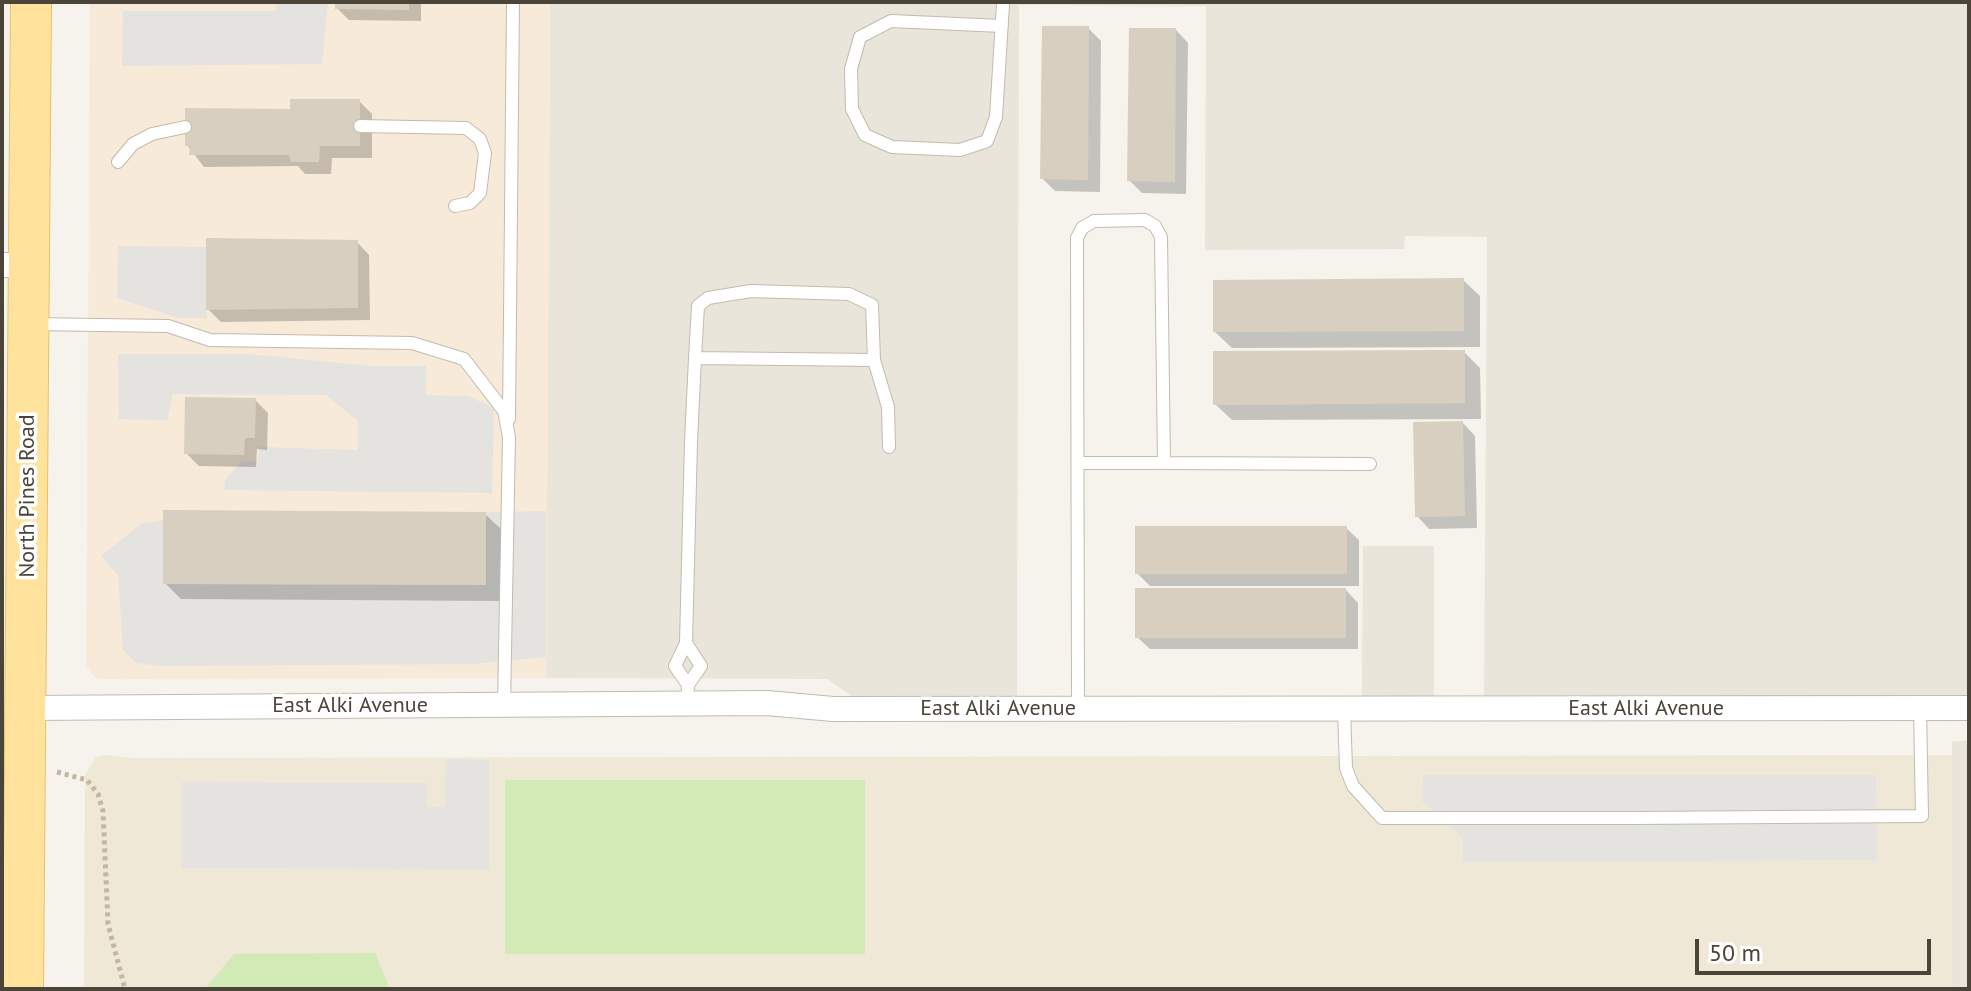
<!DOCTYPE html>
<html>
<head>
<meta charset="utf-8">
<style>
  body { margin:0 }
  #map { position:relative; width:1971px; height:991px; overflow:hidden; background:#f6f3ec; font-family:"PT Sans",sans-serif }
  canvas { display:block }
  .frame { position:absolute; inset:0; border:4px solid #4b4439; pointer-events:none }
  .scale { position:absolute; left:1695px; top:939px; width:236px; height:36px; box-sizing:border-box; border:4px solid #4b4439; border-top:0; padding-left:10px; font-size:24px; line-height:28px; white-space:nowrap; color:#4b4439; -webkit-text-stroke:6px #fff; paint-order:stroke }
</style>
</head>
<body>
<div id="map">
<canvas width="1971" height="991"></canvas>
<div class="frame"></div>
<div class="scale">50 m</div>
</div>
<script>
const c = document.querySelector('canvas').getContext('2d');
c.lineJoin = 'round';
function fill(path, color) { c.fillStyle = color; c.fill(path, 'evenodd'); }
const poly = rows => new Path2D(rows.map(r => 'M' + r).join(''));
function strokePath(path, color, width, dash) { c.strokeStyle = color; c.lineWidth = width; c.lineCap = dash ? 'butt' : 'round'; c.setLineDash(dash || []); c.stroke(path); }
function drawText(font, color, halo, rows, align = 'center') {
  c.font = font + ' "PT Sans",sans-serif'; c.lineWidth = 7; c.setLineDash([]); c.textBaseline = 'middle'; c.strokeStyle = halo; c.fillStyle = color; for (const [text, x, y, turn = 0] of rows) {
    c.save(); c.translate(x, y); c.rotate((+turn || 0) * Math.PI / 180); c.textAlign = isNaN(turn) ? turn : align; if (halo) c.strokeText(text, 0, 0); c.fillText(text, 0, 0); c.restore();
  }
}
const residential = poly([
  [550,2,1969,2,1969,695,1484,696,1487,237,1405,236,1404,249,1205,250,1206,6,1019,5,1017,698,853,697,827,679,546,678],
  [1363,546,1434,546,1434,698,1362,697],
  [1969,740,1969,989,1952,989,1952,742]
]);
const commercial = poly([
  [90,2,550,2,546,678,99,679,91,674,86,664]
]);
const education = poly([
  [107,755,132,758,1952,755,1952,989,84,989,85,775,96,757]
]);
const green = poly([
  [505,780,865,780,865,954,505,954],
  [375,953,390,989,205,989,234,954]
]);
const parking = poly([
  [277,2,328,2,322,64,122,66,123,11,276,11],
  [118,246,206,247,207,318,179,318,117,298],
  [118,354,248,354,371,366,426,366,426,395,468,396,494,408,492,493,224,490,225,480,241,462,258,461,259,447,358,450,358,421,326,395,173,394,167,420,119,419],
  [546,511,546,657,474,664,160,666,136,663,123,650,118,575,101,556,141,524,163,520,163,584,485,585,486,512],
  [446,759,489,760,489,869,182,868,182,782,427,783,427,807,445,807],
  [1423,775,1876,775,1877,860,1463,862,1463,838,1422,801]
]);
const shadow = poly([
  [336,2,421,2,421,21,349,20,337,8],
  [1088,28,1101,41,1100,192,1055,191,1042,178],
  [1176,30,1188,43,1186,194,1142,193,1129,180],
  [359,101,372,114,372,158,332,158,331,174,305,174,298,166,204,167,187,145,292,111],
  [357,242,369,255,370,320,221,322,208,309],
  [1463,280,1480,296,1480,347,1232,348,1215,332],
  [1464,352,1480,368,1481,419,1232,420,1215,404],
  [255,400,268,413,267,450,257,449,256,467,199,466,186,453],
  [1463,423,1475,436,1477,528,1429,529,1417,516],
  [485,514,502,530,501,601,181,599,165,583],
  [1346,528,1359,540,1359,586,1150,586,1137,573],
  [1346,590,1358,603,1358,649,1150,649,1137,637]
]);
const building = poly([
  [335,2,409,2,409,10,335,9],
  [1042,26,1089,26,1088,180,1040,179],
  [1129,28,1176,28,1175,182,1127,181],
  [290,99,360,99,360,146,320,146,319,162,291,162,289,155,189,155,190,146,185,146,185,108,290,109],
  [206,238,358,240,358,308,206,310],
  [1464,278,1464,331,1213,332,1213,280],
  [1465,350,1465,403,1213,405,1213,351],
  [185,397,256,398,255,438,245,438,244,455,184,454],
  [1463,421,1465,516,1415,517,1413,422],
  [163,510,486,512,486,585,163,584],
  [1135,526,1347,526,1347,574,1135,574],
  [1135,588,1346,588,1346,638,1135,638]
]);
const path = poly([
  [57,772,87,780,98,794,103,811,108,924,125,989]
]);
const service = poly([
  [1002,26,891,21,860,37,851,69,852,109,865,135,892,147,960,150,987,141,996,117,1003,4,1003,2],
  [360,126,466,128,480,139,485,153,480,193,470,203,455,206],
  [118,162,133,144,152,134,185,127],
  [32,324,168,326,210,340,412,343,464,359,504,411,509,437,504,705],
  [874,360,888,407,889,447],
  [509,419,513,2],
  [1078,463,1164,463],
  [686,643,691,441,695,358,698,306,708,298,751,291,849,294,872,305,874,360,695,358],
  [687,704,688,685,675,666,686,643,701,666,688,685],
  [1078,709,1077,238,1082,228,1094,221,1145,220,1155,226,1161,237,1164,463,1370,464],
  [1344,709,1346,768,1353,786,1382,818,1634,818,1922,816,1920,708]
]);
const minor = poly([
  [2,265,30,265],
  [27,708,767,703,833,709,1969,708]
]);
const primary = poly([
  [23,989,31,2]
]);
const streetNames = [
  ["North Pines Road",28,496,-90],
  ["East Alki Avenue",350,706],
  ["East Alki Avenue",998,709],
  ["East Alki Avenue",1646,709]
];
fill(residential, '#eae5da');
fill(commercial, '#f7ead8');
fill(education, '#efe8d6');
fill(green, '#d2eab5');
fill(parking, '#e5e3e0');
fill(shadow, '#0003');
fill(building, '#d8cfc1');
strokePath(service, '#c2bbae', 14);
strokePath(minor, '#c2bbae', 26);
strokePath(primary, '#e6c16a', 42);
strokePath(path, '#c4b79f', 5, [4, 4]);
strokePath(service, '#fff', 12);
strokePath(minor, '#fff', 24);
strokePath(primary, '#ffe39c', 40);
drawText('22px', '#4b4439', '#fff', streetNames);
</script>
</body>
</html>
